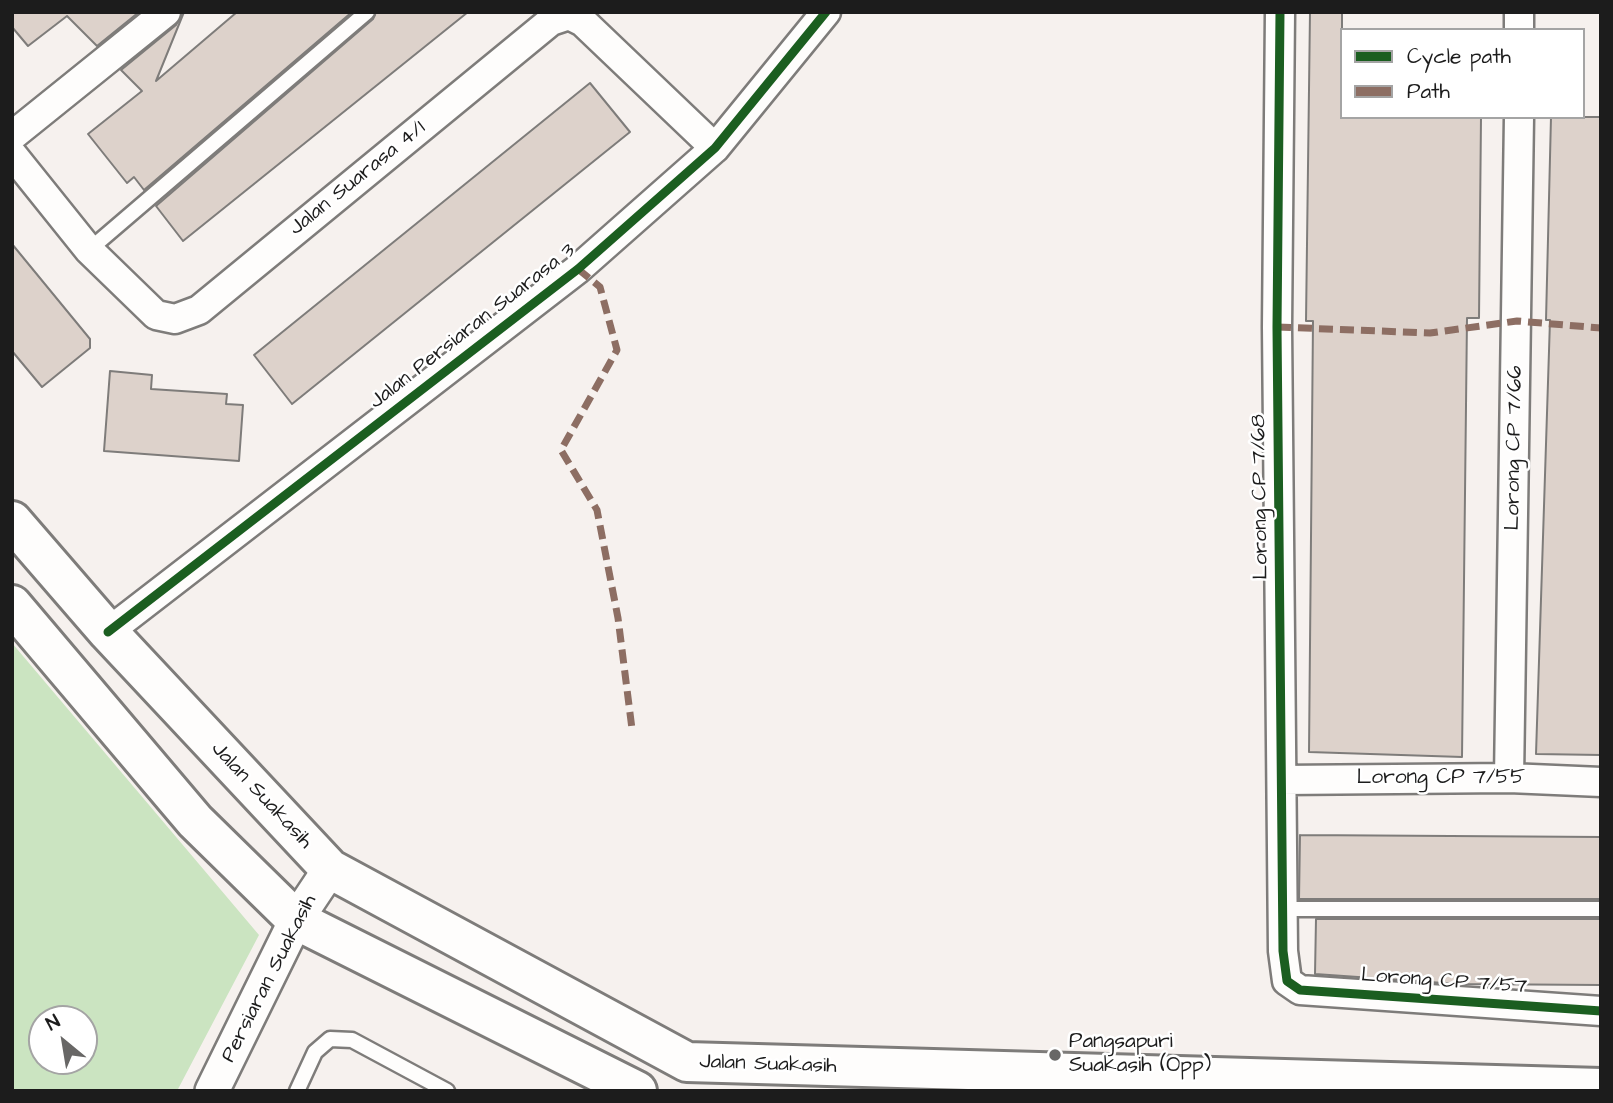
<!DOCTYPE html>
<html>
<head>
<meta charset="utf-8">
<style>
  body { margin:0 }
  #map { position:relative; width:1613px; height:1103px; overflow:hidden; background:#f6f1ee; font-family:"Architects Daughter",sans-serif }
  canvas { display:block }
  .frame { position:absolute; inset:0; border:14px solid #1c1c1c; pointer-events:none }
  .legend { position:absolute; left:1340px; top:28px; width:245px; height:91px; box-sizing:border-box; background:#fff; border:2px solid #a4a4a4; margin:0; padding:9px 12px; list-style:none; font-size:21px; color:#1c1c1c }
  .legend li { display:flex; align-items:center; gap:14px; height:35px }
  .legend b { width:35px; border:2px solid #a4a4a4 }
  .north { position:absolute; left:28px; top:1005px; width:70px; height:70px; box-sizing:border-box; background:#fff; border:2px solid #a4a4a4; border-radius:50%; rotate:330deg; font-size:19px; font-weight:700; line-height:28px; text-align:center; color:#1c1c1c }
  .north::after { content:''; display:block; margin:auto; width:24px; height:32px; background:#686766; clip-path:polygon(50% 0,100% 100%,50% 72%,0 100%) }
</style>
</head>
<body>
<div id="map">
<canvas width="1613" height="1103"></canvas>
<div class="frame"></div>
<ul class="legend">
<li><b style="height:9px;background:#1b5e20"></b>Cycle path</li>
<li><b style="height:9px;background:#8d6e63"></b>Path</li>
</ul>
<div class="north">N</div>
</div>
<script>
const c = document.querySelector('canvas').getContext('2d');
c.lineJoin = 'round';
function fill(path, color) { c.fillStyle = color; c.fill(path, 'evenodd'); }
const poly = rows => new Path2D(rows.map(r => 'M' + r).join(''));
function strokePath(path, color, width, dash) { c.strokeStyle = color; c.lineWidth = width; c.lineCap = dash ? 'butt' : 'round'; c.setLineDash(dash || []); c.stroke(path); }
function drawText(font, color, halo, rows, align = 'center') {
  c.font = font + ' "Architects Daughter",sans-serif'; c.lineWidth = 5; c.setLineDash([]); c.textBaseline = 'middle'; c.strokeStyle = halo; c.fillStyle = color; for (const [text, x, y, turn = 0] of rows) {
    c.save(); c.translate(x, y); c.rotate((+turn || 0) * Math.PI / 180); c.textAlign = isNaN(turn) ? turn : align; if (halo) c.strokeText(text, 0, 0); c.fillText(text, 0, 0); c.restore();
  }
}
const green = poly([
  [12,643,259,935,177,1091,12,1091],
  [42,1019,84,1019,84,1061,42,1061]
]);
const building = poly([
  [12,12,139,12,97,46,67,16,28,46,12,27,12,12],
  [182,12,184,12,156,81,237,12,352,12,144,190,134,177,127,183,88,134,142,91,121,70,176,25,182,12],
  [376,12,468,12,183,241,156,206,373,19,376,12],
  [1310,12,1342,12,1342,117,1481,117,1479,318,1467,318,1462,757,1309,752,1313,321,1306,321,1310,12],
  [590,83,630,132,292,404,254,355,590,83],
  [1551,117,1601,117,1601,755,1536,754,1550,320,1546,320,1551,117],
  [12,244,90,339,90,348,42,387,12,351,12,244],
  [110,371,152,375,151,389,227,394,226,404,243,405,239,461,104,451,110,371],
  [1300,835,1601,837,1601,899,1299,899,1300,835],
  [1316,919,1601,919,1601,985,1458,984,1315,974,1316,919]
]);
const service = poly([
  [89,250,367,12],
  [1285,909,1601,909],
  [297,1091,315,1052,330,1039,352,1040,447,1091]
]);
const minor = poly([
  [1280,12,1277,327,1283,951,1287,981,1300,990,1601,1011],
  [1519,30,1519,12],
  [12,136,166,12],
  [12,154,89,250,156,315,175,319,199,310,551,21,569,15,583,22,715,148],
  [108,632,578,269,715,148,826,12],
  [1509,778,1519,117],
  [1282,780,1509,778,1601,782]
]);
const tertiary = poly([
  [212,1091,296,920,330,869]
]);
const secondary = poly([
  [12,521,108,632,330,869,687,1062,1601,1088],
  [12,605,195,821,296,920,637,1091]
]);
const quiet = poly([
  [578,269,600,287,617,350,561,450,597,510,618,618,632,729],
  [1277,327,1430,333,1517,321,1601,328]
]);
const cycleway = poly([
  [1280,12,1277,327,1283,951,1287,981,1300,990,1601,1011],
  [108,632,578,269,715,148,826,12]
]);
const markers = [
  [1055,1055,7,"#686766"]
];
const streetNames = [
  ["Jalan Suarasa 4/1",358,179,-39],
  ["Jalan Persiaran Suarasa 3",473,327,-38],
  ["Lorong CP 7/66",1515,448,-89],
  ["Lorong CP 7/68",1261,497,-91],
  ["Lorong CP 7/55",1441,779],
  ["Jalan Suakasih",261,796,47],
  ["Persiaran Suakasih",270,979,-63],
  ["Lorong CP 7/57",1444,982,4],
  ["Jalan Suakasih",768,1065,2]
];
const poiNames = [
  ["Pangsapuri",1069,1043],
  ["Suakasih (Opp)",1069,1067]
];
fill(green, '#cbe4c1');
fill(building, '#ddd2cb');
strokePath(building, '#7e7c7a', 2);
strokePath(service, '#7e7c7a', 19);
strokePath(minor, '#7e7c7a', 33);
strokePath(tertiary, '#7e7c7a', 38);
strokePath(secondary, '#7e7c7a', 44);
strokePath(service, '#fefdfc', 14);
strokePath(minor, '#fefdfc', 28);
strokePath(tertiary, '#fefdfc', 33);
strokePath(secondary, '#fefdfc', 38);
strokePath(quiet, '#8d6e63', 7, [14, 7]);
strokePath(cycleway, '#1b5e20', 9);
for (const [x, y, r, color] of markers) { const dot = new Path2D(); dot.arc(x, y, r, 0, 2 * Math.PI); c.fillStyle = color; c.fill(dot); strokePath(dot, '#fff', 2.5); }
drawText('21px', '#1c1c1c', '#fff', streetNames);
drawText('21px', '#1c1c1c', '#fff', poiNames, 'left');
</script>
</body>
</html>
